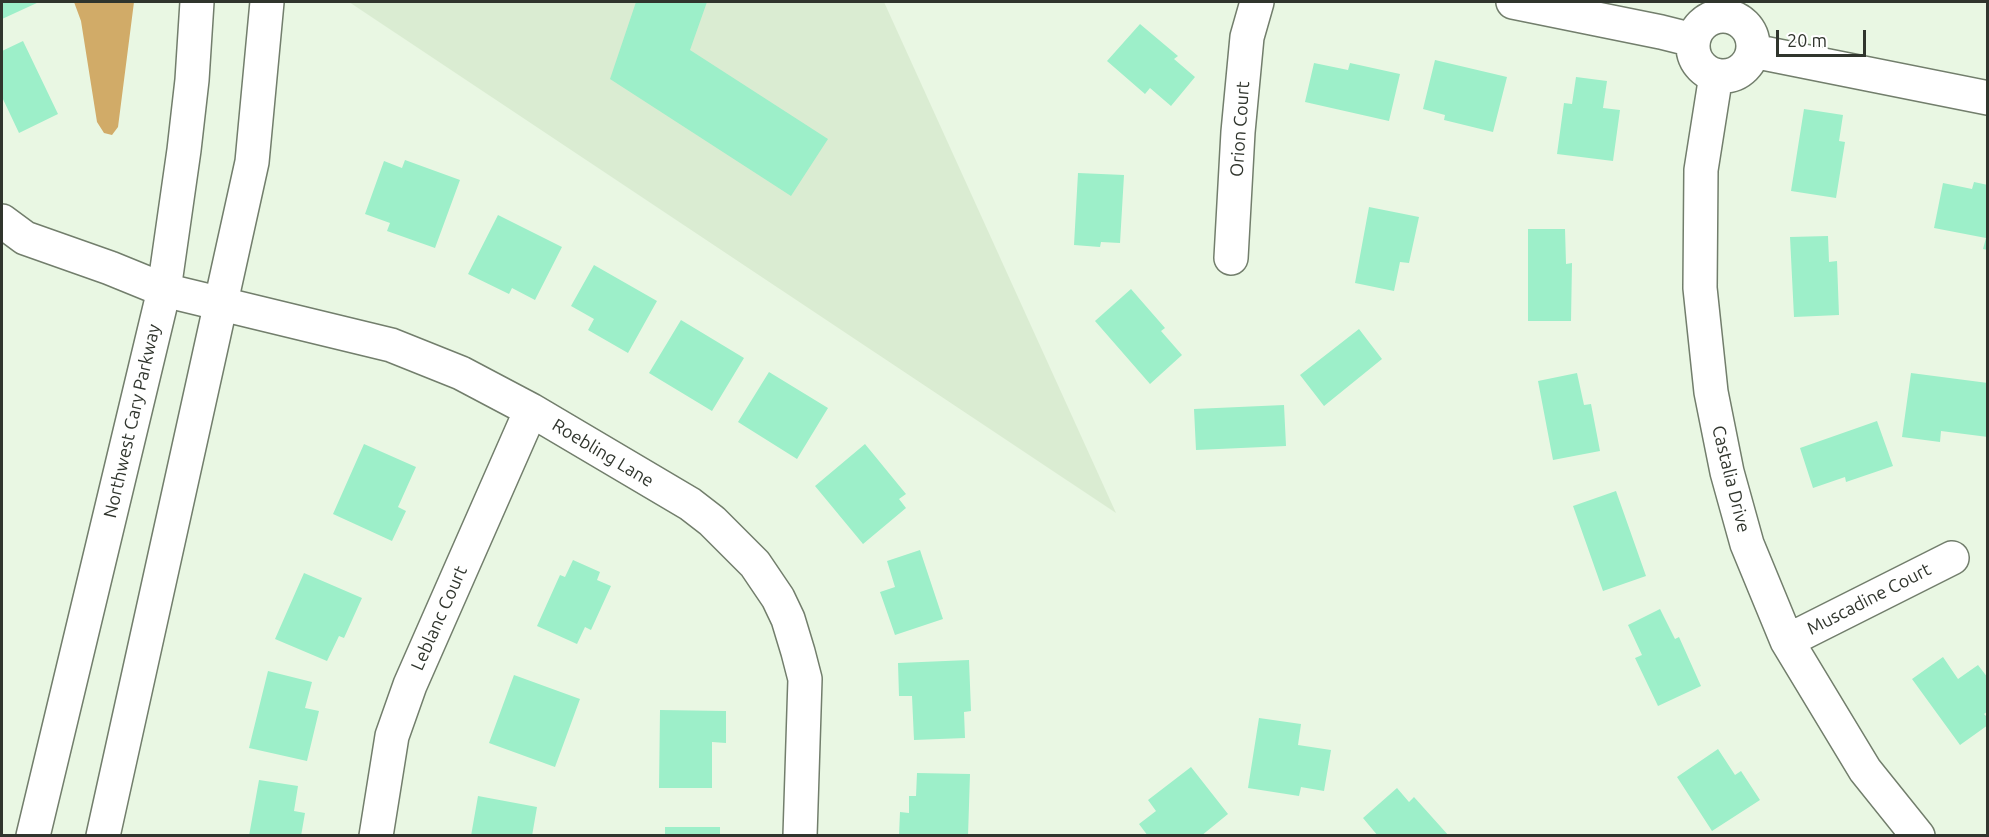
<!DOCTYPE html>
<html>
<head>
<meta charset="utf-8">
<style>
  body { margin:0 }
  #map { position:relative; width:1989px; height:837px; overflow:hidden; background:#e9f7e3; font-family:Ubuntu,sans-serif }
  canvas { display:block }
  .frame { position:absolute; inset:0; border:3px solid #30352d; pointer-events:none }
  .scale { position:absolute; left:1776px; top:30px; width:90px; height:27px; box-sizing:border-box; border:3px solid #30352d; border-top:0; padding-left:8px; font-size:18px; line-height:21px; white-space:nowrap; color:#30352d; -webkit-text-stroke:4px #fff; paint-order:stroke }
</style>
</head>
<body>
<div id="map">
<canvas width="1989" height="837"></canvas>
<div class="frame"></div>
<div class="scale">20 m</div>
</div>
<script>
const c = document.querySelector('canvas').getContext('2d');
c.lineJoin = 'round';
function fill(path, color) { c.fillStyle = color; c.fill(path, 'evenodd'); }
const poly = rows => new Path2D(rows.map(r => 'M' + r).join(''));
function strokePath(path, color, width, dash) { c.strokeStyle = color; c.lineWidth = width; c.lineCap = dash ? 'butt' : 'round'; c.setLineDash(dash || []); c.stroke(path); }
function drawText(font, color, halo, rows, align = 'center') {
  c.font = font + ' Ubuntu,sans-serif'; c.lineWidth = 4.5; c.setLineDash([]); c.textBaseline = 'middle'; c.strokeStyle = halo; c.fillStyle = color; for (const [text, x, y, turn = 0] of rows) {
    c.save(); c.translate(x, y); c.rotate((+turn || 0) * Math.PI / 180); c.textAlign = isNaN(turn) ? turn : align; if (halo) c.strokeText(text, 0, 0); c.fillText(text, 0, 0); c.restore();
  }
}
const built = poly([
  [349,2,884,2,1116,513]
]);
const forest = poly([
  [74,2,134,2,118,127,112,135,104,133,97,122,81,21]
]);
const building = poly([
  [2,2,39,2,2,19],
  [636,2,707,2,690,50,828,139,791,196,610,79],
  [1140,24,1178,56,1174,59,1195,77,1171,106,1150,88,1145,94,1107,61],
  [23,41,58,114,19,133,2,97,2,51],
  [1435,60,1507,77,1493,132,1444,120,1445,115,1423,109],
  [1314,63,1348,70,1350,63,1400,74,1389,121,1305,102],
  [1576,77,1607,81,1603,108,1620,110,1613,161,1557,154,1564,103,1572,104],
  [1804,109,1843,115,1839,141,1845,142,1836,198,1791,191],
  [405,160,460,180,435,248,387,231,390,223,365,214,384,161,402,168],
  [1078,173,1124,175,1120,243,1101,242,1100,247,1074,245],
  [1974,182,1988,185,1988,250,1983,249,1986,238,1934,228,1943,183,1972,189],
  [1369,207,1419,217,1409,263,1400,262,1394,291,1355,283],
  [498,215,562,247,535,300,512,288,509,294,468,274],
  [1528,229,1565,229,1566,264,1572,263,1571,321,1528,321],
  [1828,236,1829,262,1837,261,1839,315,1794,317,1790,237],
  [594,265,657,301,628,353,588,330,594,319,571,306],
  [1131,289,1165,328,1161,331,1182,355,1150,384,1095,321],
  [681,320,744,358,712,411,649,373],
  [1359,329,1382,359,1324,406,1300,375],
  [769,372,828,408,797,459,738,422],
  [1577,373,1584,405,1591,404,1600,451,1553,460,1538,381],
  [1911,373,1988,383,1988,437,1941,431,1940,442,1902,437],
  [1284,405,1286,446,1196,450,1194,409],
  [1877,421,1893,466,1846,482,1845,477,1813,488,1800,448],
  [364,444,416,467,398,507,406,511,392,541,333,514],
  [865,444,906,494,899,499,906,508,863,544,815,486],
  [1616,491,1646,576,1603,591,1573,506],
  [920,550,943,619,895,635,880,592,895,587,887,561],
  [573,560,600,572,597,580,611,586,591,630,585,627,577,644,537,626,560,575,565,577],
  [304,573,362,598,344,638,339,636,327,661,275,639],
  [1660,609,1675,639,1679,637,1701,686,1658,706,1635,658,1642,655,1628,625],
  [1943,657,1958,679,1978,665,1988,678,1988,711,1984,714,1988,718,1988,725,1960,745,1912,679],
  [969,660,971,711,964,712,965,738,914,740,912,696,899,696,898,663],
  [268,671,312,682,305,708,319,711,307,761,249,748],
  [514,675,580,699,555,767,489,743],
  [660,710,726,711,726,743,712,742,712,788,659,788],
  [1259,718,1301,724,1298,745,1331,750,1324,791,1301,787,1299,796,1248,788],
  [1718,749,1735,775,1741,771,1760,800,1712,831,1677,777],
  [1191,767,1228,814,1201,836,1148,836,1139,824,1156,811,1148,800],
  [917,773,970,774,968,836,899,836,900,812,909,813,909,796,916,796],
  [259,780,298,786,294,811,305,813,301,836,249,836],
  [1397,788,1409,802,1414,797,1449,836,1378,836,1363,818],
  [478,796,537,807,532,836,471,836],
  [665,827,720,827,720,836,665,836]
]);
const minor = poly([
  [1513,2,1661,32,1693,40],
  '1693 46a30 30 0 1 1 60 0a30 30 0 1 1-60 0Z',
  [1753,51,1988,98],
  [1716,75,1701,170,1700,288,1711,392,1727,472,1747,544,1787,641,1865,770,1918,836],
  [2,221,25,238,110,268,164,290,391,345,461,373,531,410,690,504,712,521,755,564,778,598,788,619,798,652,805,679,800,836],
  [1231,258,1238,132,1247,37,1257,2],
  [1787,641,1952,558],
  [376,836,392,736,410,685,531,410]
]);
const major = poly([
  [33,836,164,290,184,150,192,80,197,2],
  [103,836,252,162,267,2]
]);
const streetNames = [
  ["Orion Court",1240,129,-86],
  ["Northwest Cary Parkway",132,421,-77],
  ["Roebling Lane",603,453,31],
  ["Castalia Drive",1731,479,76],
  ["Muscadine Court",1869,599,-27],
  ["Leblanc Court",439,618,-66]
];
fill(built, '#daecd2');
fill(forest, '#d1ab68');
fill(building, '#9defc9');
strokePath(minor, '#727e6c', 36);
strokePath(major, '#727e6c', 36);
strokePath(minor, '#fff', 33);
strokePath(major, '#fff', 33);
drawText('18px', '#30352d', '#fff', streetNames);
</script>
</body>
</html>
